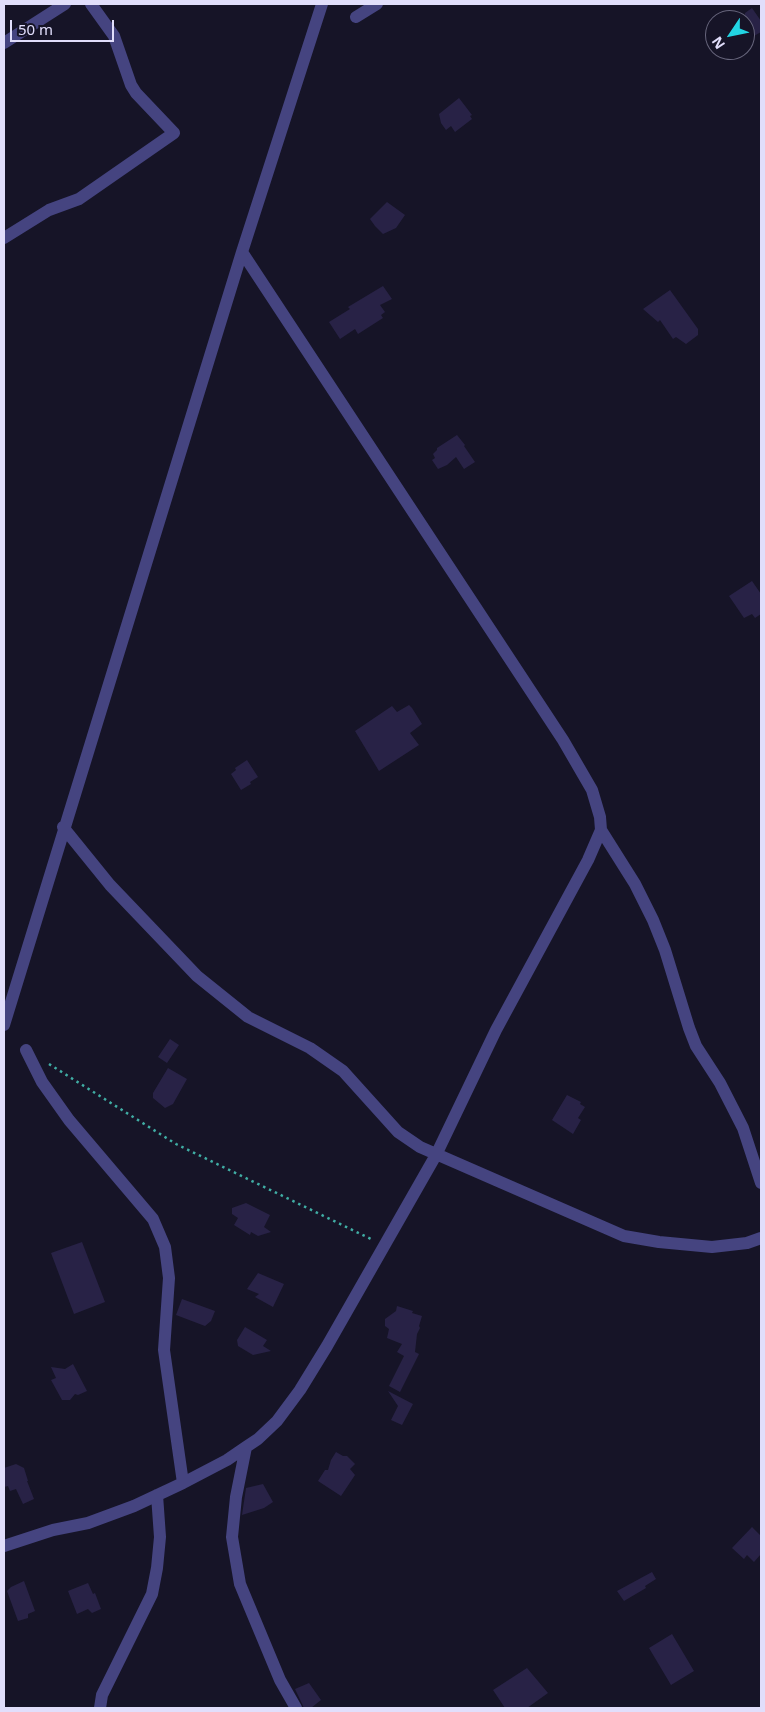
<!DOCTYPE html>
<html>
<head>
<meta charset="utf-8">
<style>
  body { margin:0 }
  #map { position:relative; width:765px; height:1712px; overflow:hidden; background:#161427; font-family:"Noto Sans",sans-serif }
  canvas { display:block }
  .frame { position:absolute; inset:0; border:5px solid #e1defb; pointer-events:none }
  .north { position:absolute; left:705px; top:10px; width:50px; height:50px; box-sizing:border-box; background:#161427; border:1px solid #67657c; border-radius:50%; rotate:236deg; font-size:14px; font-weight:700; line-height:20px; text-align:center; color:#e1defb }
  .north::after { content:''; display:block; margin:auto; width:18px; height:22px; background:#22d4e3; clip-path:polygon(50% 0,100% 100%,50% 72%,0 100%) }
  .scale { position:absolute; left:10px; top:20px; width:104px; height:22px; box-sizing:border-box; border:2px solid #e1defb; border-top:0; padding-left:6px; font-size:15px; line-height:18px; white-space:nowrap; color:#e1defb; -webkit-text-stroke:4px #161427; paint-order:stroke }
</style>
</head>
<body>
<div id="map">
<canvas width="765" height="1712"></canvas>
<div class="frame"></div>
<div class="north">N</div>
<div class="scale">50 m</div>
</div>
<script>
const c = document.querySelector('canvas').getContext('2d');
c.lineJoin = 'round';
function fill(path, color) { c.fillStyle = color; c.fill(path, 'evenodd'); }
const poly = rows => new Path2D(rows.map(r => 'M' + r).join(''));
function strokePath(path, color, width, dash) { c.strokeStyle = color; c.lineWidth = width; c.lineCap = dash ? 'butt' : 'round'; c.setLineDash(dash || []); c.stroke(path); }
const building = poly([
  [752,8,761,21,761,32,745,41,745,13],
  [459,98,472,115,470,116,472,119,455,132,451,126,446,130,441,123,439,114],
  [387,202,405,215,396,228,383,234,375,226,370,219],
  [383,286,392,299,380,305,385,312,381,315,383,318,358,334,355,329,340,339,329,322,350,309,348,307],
  [670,290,698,329,698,335,686,344,676,337,673,339,660,320,658,322,643,309],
  [457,435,465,445,464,446,475,462,464,469,456,457,447,465,438,469,432,460,435,458,433,454,437,450,437,448],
  [752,581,761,594,761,614,755,618,752,614,744,618,729,596],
  [409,705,412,708,422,724,410,733,419,745,379,771,355,731,392,706,397,712],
  [247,760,258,777,250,782,251,784,241,790,231,774,236,770,235,768],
  [170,1039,179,1045,167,1063,158,1057],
  [168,1068,187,1079,173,1104,165,1108,153,1098,153,1093],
  [567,1095,581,1102,580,1104,585,1107,578,1118,581,1120,573,1134,552,1120],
  [246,1203,270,1215,264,1227,271,1232,258,1236,251,1232,250,1235,234,1225,238,1218,232,1214,232,1208],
  [82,1242,105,1302,74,1314,51,1253],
  [258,1273,284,1284,273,1307,255,1297,259,1294,247,1289],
  [182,1299,215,1311,211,1321,205,1326,176,1315],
  [397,1306,413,1311,412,1313,422,1316,419,1326,420,1328,417,1334,415,1352,419,1354,400,1392,389,1386,404,1356,397,1352,402,1344,387,1338,389,1329,385,1326,385,1319,396,1311],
  [245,1327,267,1340,263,1346,271,1351,253,1355,238,1346,237,1340],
  [73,1364,87,1391,78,1395,75,1394,70,1400,62,1400,51,1380,56,1378,51,1367,65,1369],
  [388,1391,413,1404,402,1425,391,1420,398,1406],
  [336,1452,343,1456,347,1456,355,1464,350,1469,355,1475,341,1496,318,1481,325,1470,328,1470,331,1460],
  [16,1464,24,1468,28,1481,27,1481,34,1499,23,1504,16,1489,10,1491,8,1486,4,1487,4,1468],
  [263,1484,273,1502,264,1508,242,1515,246,1488],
  [752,1527,761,1536,761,1554,754,1562,747,1555,744,1559,732,1548],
  [652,1572,656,1579,645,1586,646,1588,624,1601,617,1591],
  [24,1581,35,1611,28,1614,28,1618,18,1621,7,1591,11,1587],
  [88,1583,93,1594,95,1593,101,1609,92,1613,88,1609,77,1614,68,1591],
  [672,1634,694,1671,671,1685,649,1648],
  [527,1668,548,1693,527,1708,505,1708,493,1690],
  [309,1683,321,1700,311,1708,304,1708,295,1689]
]);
const path = poly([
  [49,1064,176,1144,373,1240]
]);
const street = poly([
  [356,17,377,4],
  [4,43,65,4],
  [4,238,49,210,79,199,174,133,136,93,131,85,114,36,91,4],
  [63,827,110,885,197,976,248,1017,310,1048,343,1071,398,1132,420,1147,624,1236,659,1242,712,1247,747,1243,761,1238],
  [601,830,635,884,653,920,665,950,689,1028,696,1046,720,1083,743,1128,761,1183],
  [4,1025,242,252,322,4],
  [26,1050,42,1082,69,1120,153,1219,165,1247,169,1278,164,1350,183,1483],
  [246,1447,236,1497,232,1537,240,1584,280,1680,296,1708],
  [4,1546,53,1530,88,1523,134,1506,183,1483,227,1460,246,1447,258,1439,277,1421,300,1390,327,1346,436,1155,496,1030,588,860,601,830,600,817,592,790,563,740,242,252],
  [100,1708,102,1695,152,1594,157,1568,160,1537,157,1495]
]);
fill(building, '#282246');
strokePath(path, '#40ada4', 2.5, [2.5, 4]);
strokePath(street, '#454480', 12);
</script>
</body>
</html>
